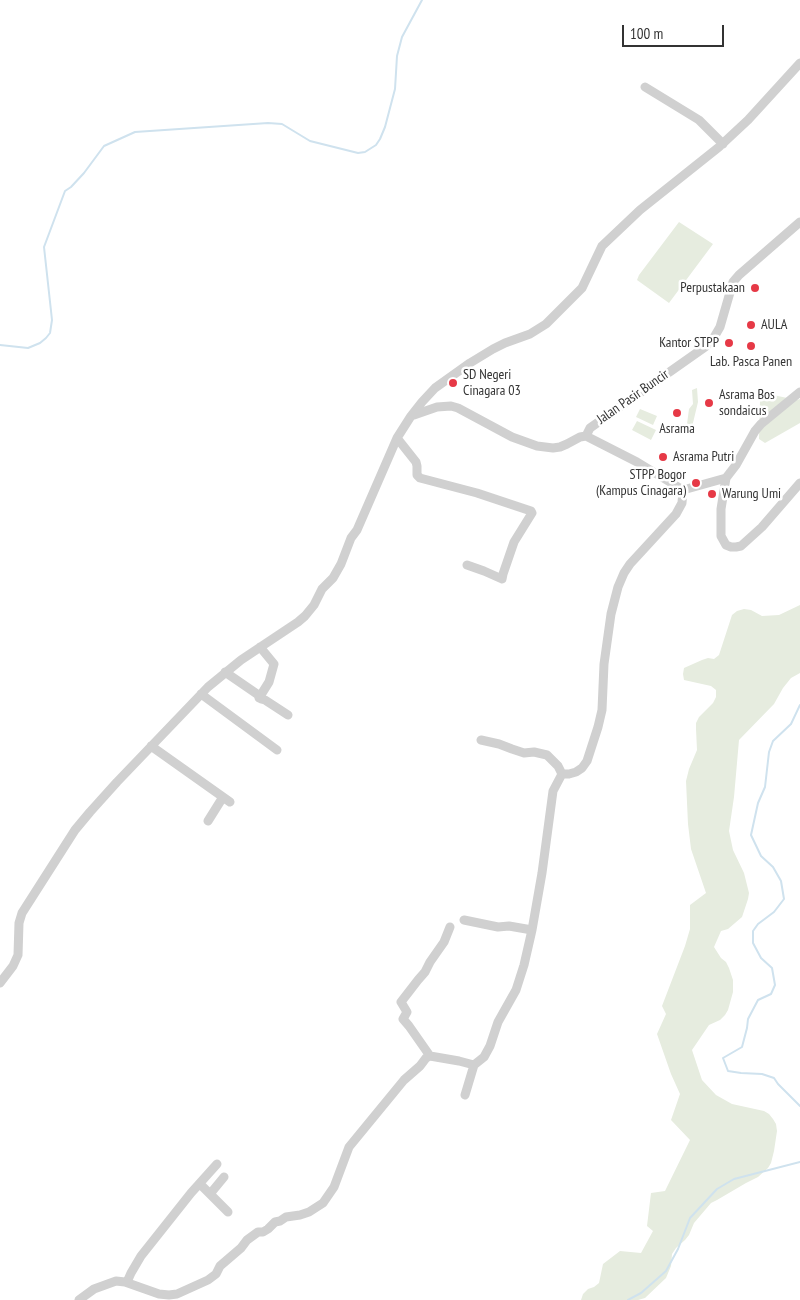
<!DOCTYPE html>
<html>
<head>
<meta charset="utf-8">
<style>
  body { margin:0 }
  #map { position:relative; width:800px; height:1300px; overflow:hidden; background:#fff; font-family:"PT Sans Narrow",sans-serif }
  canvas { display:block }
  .scale { position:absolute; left:622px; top:25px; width:102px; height:22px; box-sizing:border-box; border:2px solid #333; border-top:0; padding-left:6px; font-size:15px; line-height:18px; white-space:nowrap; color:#333; -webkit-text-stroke:4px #fff; paint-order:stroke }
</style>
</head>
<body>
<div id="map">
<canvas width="800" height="1300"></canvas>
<div class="scale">100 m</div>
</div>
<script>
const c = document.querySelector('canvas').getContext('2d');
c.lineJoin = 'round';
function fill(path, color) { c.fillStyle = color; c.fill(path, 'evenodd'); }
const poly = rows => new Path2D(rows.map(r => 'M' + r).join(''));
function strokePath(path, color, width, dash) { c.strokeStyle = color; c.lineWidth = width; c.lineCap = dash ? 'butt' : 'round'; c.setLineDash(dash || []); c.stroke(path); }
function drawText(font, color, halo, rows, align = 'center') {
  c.font = font + ' "PT Sans Narrow",sans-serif'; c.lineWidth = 5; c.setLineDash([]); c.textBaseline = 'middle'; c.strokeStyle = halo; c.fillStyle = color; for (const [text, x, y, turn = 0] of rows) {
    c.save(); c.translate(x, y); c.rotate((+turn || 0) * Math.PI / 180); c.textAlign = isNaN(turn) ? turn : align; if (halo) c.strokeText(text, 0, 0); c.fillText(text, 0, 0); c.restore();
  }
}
const green = poly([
  [679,222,713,244,669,303,637,280,639,275],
  [697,388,698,402,692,427,687,424,689,409,693,404,692,390],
  [773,395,797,400,800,399,800,423,765,443,759,439,760,400],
  [640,409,657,416,653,425,636,417],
  [637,421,656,430,651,440,632,430],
  [800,605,800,673,791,678,783,688,774,704,739,740,734,797,729,831,733,850,744,873,749,893,748,899,742,917,728,929,721,931,714,947,721,958,726,962,729,968,733,980,733,992,728,1010,725,1015,720,1020,709,1025,692,1050,702,1080,716,1095,732,1104,764,1111,769,1114,773,1119,776,1124,777,1131,774,1151,771,1163,768,1168,758,1177,746,1183,717,1200,711,1203,694,1223,689,1235,685,1240,676,1248,672,1254,671,1266,666,1278,645,1298,638,1300,581,1300,583,1294,588,1289,594,1287,599,1283,603,1264,620,1251,641,1253,653,1231,647,1226,651,1193,665,1191,690,1140,671,1120,680,1094,671,1074,657,1034,666,1014,662,1006,685,946,690,929,690,905,706,893,691,849,688,824,686,781,689,769,697,750,696,729,696,723,699,717,713,703,716,697,716,690,711,686,684,680,683,674,684,668,702,660,708,658,714,659,719,655,732,615,737,611,744,609,751,610,762,616,779,615]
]);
const stream = poly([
  [0,345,28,348,40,343,46,338,50,333,52,320,44,247,65,191,71,187,84,173,104,146,135,132,268,123,282,124,310,141,358,153,365,152,376,145,380,139,385,127,395,89,397,56,402,37,422,0],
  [800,705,791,724,773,741,769,752,765,787,758,803,751,835,761,856,773,867,781,881,784,899,774,912,758,924,753,931,753,943,761,958,772,968,775,985,771,994,758,1000,748,1019,747,1028,742,1047,723,1058,728,1071,741,1073,762,1074,774,1078,778,1084,800,1106],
  [628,1300,641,1293,666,1271,678,1249,690,1218,717,1189,734,1179,800,1162]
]);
const minor = poly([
  [645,87,699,120,723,144],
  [414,415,437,407,451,406,458,408,512,437,537,446,553,448,560,447,567,444,580,437,586,436],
  [586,436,590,428,705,347,713,339,720,327,733,282,739,275,800,222],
  [586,436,637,462,683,490,726,478,736,465,755,431,761,424,800,392],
  [397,438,416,462,417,466,417,475,420,478,477,493,531,511,532,513,514,542,503,574,502,579,484,571,467,565],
  [726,478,721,509,721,536,726,545,731,547,736,547,741,546,762,527,800,483],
  [225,672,257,694,261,699,265,700,288,715],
  [201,694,277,750],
  [259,698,269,682,274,664,260,647],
  [481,740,499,744,512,749,524,753,534,752,547,755,558,766,562,774],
  [151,746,230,802],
  [208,821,223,797],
  [464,920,498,927,509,926,532,930],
  [0,983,13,966,18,955,19,923,22,913,75,830,90,812,117,782,208,687,241,660,298,622,305,616,314,605,322,589,333,578,341,564,351,538,357,530,397,438,411,416,422,402,435,388,470,363,493,349,505,343,530,334,546,324,582,288,602,246,640,210,719,147,748,120,800,63],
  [430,1056,409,1026,403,1019,407,1012,401,1002,418,980,425,972,430,962,444,942,450,927],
  [465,1095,474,1065],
  [200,1184,228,1212],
  [210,1194,224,1177],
  [127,1282,131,1273,141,1256,191,1193,217,1164],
  [79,1300,94,1289,116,1281,125,1282,159,1294,169,1295,177,1294,208,1280,216,1274,220,1266,241,1248,247,1240,258,1232,263,1232,268,1229,275,1222,280,1221,286,1217,300,1215,309,1212,323,1203,334,1187,349,1147,404,1080,420,1066,426,1058,430,1056,459,1061,474,1065,484,1057,490,1046,498,1022,516,990,524,965,532,930,542,873,553,791,562,774,569,774,576,772,582,768,587,761,598,727,602,710,604,664,611,614,618,587,624,573,630,564,676,514,682,503,683,490]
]);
const markers = [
  [755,288,5,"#e63946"],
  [751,325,5,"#e63946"],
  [729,343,5,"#e63946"],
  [751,346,5,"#e63946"],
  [453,383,5,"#e63946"],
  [709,403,5,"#e63946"],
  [677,413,5,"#e63946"],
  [663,457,5,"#e63946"],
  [696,483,5,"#e63946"],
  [712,494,5,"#e63946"]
];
const poiNames = [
  ["Perpustakaan",745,288,"right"],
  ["AULA",761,325],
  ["Kantor STPP",719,343,"right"],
  ["Lab. Pasca Panen",751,362,"center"],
  ["SD Negeri",463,375],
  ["Cinagara 03",463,391],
  ["Asrama Bos",719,395],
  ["sondaicus",719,411],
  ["Asrama",677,429,"center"],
  ["Asrama Putri",673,457],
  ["STPP Bogor",686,475,"right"],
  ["(Kampus Cinagara)",686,491,"right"],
  ["Warung Umi",722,494]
];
const streetNames = [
  ["Jalan Pasir Buncir",633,397,-35]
];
fill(green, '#e6ecdf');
strokePath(stream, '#cfe2ee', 2);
strokePath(minor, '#d0d0d0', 9);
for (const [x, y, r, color] of markers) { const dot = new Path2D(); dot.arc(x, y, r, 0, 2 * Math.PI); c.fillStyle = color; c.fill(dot); strokePath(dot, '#fff', 2); }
drawText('14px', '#333', '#fff', poiNames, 'left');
drawText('14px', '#333', '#fff', streetNames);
</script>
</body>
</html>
